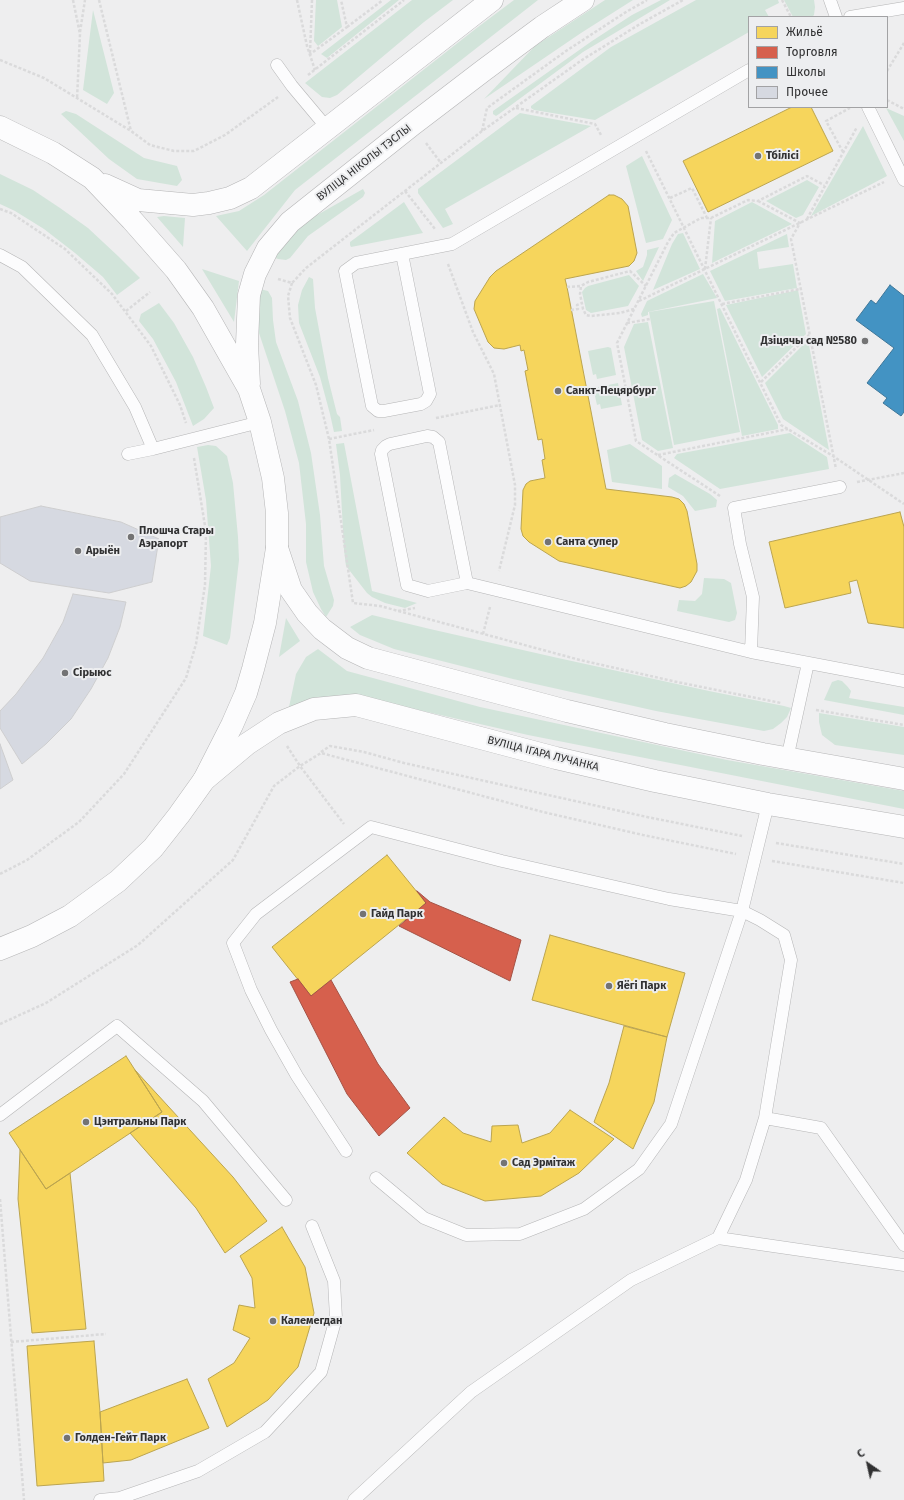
<!DOCTYPE html>
<html>
<head>
<meta charset="utf-8">
<style>
  body { margin:0 }
  #map { position:relative; width:904px; height:1500px; overflow:hidden; background:#eeeeef; font-family:"Fira Sans",sans-serif }
  canvas { display:block }
  .legend { position:absolute; left:748px; top:16px; width:140px; height:92px; box-sizing:border-box; background:#edeef0; border:1px solid #a2a2a4; margin:0; padding:5px 7px; list-style:none; font-size:12px; color:#313132 }
  .legend li { display:flex; align-items:center; gap:8px; height:20px }
  .legend b { width:20px; border:1px solid #a2a2a4 }
  .north { position:absolute; left:848px; top:1444px; width:40px; height:40px; -webkit-text-stroke:3px #edeef0; paint-order:stroke; rotate:326deg; font-size:11px; font-weight:700; line-height:16px; text-align:center; color:#313132 }
  .north::after { content:''; display:block; margin:auto; width:14px; height:18px; background:#313132; clip-path:polygon(50% 0,100% 100%,50% 72%,0 100%) }
</style>
</head>
<body>
<div id="map">
<canvas width="904" height="1500"></canvas>
<ul class="legend">
<li><b style="height:11px;background:#f6d55c"></b>Жильё</li>
<li><b style="height:11px;background:#d6604d"></b>Торговля</li>
<li><b style="height:11px;background:#4393c3"></b>Школы</li>
<li><b style="height:11px;background:#d6d9e1"></b>Прочее</li>
</ul>
<div class="north">С</div>
</div>
<script>
const c = document.querySelector('canvas').getContext('2d');
c.lineJoin = 'round';
function fill(path, color) { c.fillStyle = color; c.fill(path, 'evenodd'); }
const poly = rows => new Path2D(rows.map(r => 'M' + r).join(''));
function strokePath(path, color, width, dash) { c.strokeStyle = color; c.lineWidth = width; c.lineCap = dash ? 'butt' : 'round'; c.setLineDash(dash || []); c.stroke(path); }
function drawText(font, color, halo, rows, align = 'center') {
  c.font = font + ' "Fira Sans",sans-serif'; c.lineWidth = 4; c.setLineDash([]); c.textBaseline = 'middle'; c.strokeStyle = halo; c.fillStyle = color; for (const [text, x, y, turn = 0] of rows) {
    c.save(); c.translate(x, y); c.rotate((+turn || 0) * Math.PI / 180); c.textAlign = isNaN(turn) ? turn : align; if (halo) c.strokeText(text, 0, 0); c.fillText(text, 0, 0); c.restore();
  }
}
const green = poly([
  [316,0,337,0,342,27,318,46,314,41],
  [391,0,399,0,327,58,321,54],
  [412,0,453,0,424,22,337,95,330,98,322,97,305,83],
  [514,0,538,0,295,190,247,251,216,216,239,211,264,195,478,27],
  [605,0,633,0,581,33,484,99,535,46],
  [661,0,670,0,583,52,499,114,496,116,493,114,493,111,592,41,632,15],
  [696,0,778,0,779,3,765,10,769,17,749,17,749,32,595,120,534,110,531,108,531,106,611,47],
  [784,0,814,0,815,7,814,15,812,17,793,17],
  [93,10,114,93,107,104,83,90],
  [886,108,904,116,904,141],
  [66,111,76,114,144,158,177,166,182,180,177,186,137,179,109,159,61,114],
  [520,113,591,126,445,209,453,224,443,228,418,193,418,189],
  [863,126,887,176,811,216],
  [642,156,672,220,663,239,646,243,626,166],
  [0,174,33,190,60,208,88,228,118,256,140,278,117,295,103,277,75,253,44,229,15,211,0,204],
  [807,180,819,187,803,215,796,218,766,201],
  [363,189,365,193,363,197,308,236,290,258,286,260,278,259,273,257,296,227],
  [404,202,423,233,351,247,350,245,350,242],
  [752,202,792,224,712,263,715,221],
  [164,216,185,218,183,247,157,217],
  [683,233,700,269,653,290,672,244,678,234],
  [787,234,789,247,757,252,759,269,793,264,797,288,725,301,710,271],
  [659,247,643,281,636,271,643,267,647,255,647,250],
  [202,269,239,281,234,322],
  [703,274,717,298,648,312,648,315,642,317,641,314,647,301],
  [629,275,639,286,628,306,591,313,586,310,582,292,585,288,588,286],
  [309,277,313,279,315,308,328,378,337,414,340,417,342,431,334,432,330,414,320,377,299,323,298,305,302,290],
  [260,289,268,291,272,298,273,320,276,342,298,401,311,453,320,515,324,566,334,600,333,606,326,617,321,609,313,592,306,562,306,524,299,463,285,411,258,330],
  [798,290,806,334,762,377,726,305],
  [714,301,740,432,674,445,649,312],
  [159,303,174,323,193,357,206,387,214,408,204,419,193,426,176,382,153,339,139,321,141,314],
  [720,308,778,425,778,429,742,436,717,309],
  [648,322,673,448,658,451,642,440,624,347,634,324],
  [808,340,829,450,783,419,765,383],
  [608,347,611,348,616,375,597,379,596,374,593,375,588,351],
  [618,383,622,405,601,409,600,404,597,405,594,392,599,391,598,387],
  [790,433,827,457,829,469,720,489,674,458,677,454],
  [344,443,372,591,417,603,405,608,385,603,372,597,367,593,346,566,344,550,340,475,336,444],
  [630,444,662,466,662,489,612,482,607,450],
  [208,445,216,446,227,456,233,483,238,537,239,560,230,638,227,645,203,636,211,566,206,500,197,447],
  [675,474,710,494,717,500,716,507,695,511,683,496,668,487,669,478],
  [704,578,724,579,731,583,737,613,735,620,729,622,677,611,679,600,695,601,702,594],
  [372,615,430,629,558,658,709,691,784,706,791,708,787,717,781,723,773,729,764,731,656,711,513,679,394,649,360,635,350,627],
  [286,618,300,641,279,657],
  [318,649,347,671,480,707,727,760,904,791,904,809,528,735,392,704,343,696,289,707,296,674,306,657],
  [838,680,842,681,847,686,851,691,849,698,904,707,904,715,824,700,832,682],
  [819,713,904,727,904,755,835,745,822,735,819,722]
]);
const homes = poly([
  [792,107,811,107,833,151,708,212,683,161,792,107],
  [609,195,614,195,622,199,628,206,637,253,634,261,629,266,565,279,567,287,606,489,672,497,679,499,684,504,687,511,697,564,697,571,691,582,686,586,680,588,559,561,529,542,523,536,521,529,523,490,526,484,530,481,545,478,542,460,545,459,542,439,538,440,525,371,528,370,524,350,521,351,520,345,504,349,494,348,488,342,474,309,475,301,490,277,496,271,609,195],
  [900,512,904,527,904,628,868,623,857,580,849,582,851,593,785,608,769,542,900,512],
  [387,855,426,903,311,996,272,947,387,855],
  [550,935,685,973,667,1037,532,1000,550,935],
  [624,1026,667,1037,654,1102,633,1149,594,1122,609,1083,624,1026],
  [126,1056,162,1112,46,1189,9,1133,126,1056],
  [135,1070,233,1177,267,1221,225,1253,196,1208,130,1133,162,1112,135,1070],
  [570,1110,614,1139,579,1173,541,1196,485,1201,442,1184,407,1153,444,1117,463,1133,491,1142,492,1126,518,1125,522,1143,550,1133,570,1110],
  [20,1150,46,1189,70,1173,86,1329,32,1333,18,1199,20,1150],
  [282,1227,305,1267,314,1313,298,1367,268,1400,227,1427,208,1379,234,1363,250,1338,233,1330,239,1305,255,1308,252,1278,240,1256,282,1227],
  [94,1341,100,1412,104,1481,37,1486,27,1346,94,1341],
  [187,1379,209,1428,131,1460,103,1463,100,1412,187,1379]
]);
const shops = poly([
  [417,891,430,902,521,940,510,981,399,926,426,903,417,891],
  [298,979,311,996,331,980,378,1064,410,1108,379,1136,347,1094,290,982,298,979]
]);
const schools = poly([
  [890,285,904,296,904,412,901,416,883,403,887,398,867,383,894,348,856,320,871,300,876,304,890,285]
]);
const building = poly([
  [41,506,121,522,159,539,152,582,109,593,30,581,0,563,0,517,41,506],
  [73,594,126,602,120,627,108,658,91,689,71,719,46,744,22,764,0,728,0,711,16,694,43,658,63,622,73,594],
  [0,744,13,780,0,789,0,744]
]);
const path = poly([
  [73,0,80,34,77,99],
  [99,0,131,131],
  [297,0,307,46,315,70],
  [782,0,791,17],
  [347,27,383,0],
  [80,32,85,0],
  [310,53,312,0],
  [309,55,347,27,341,0],
  [0,60,44,78,131,131,150,145,174,151,194,151,225,135,278,97],
  [887,71,904,43],
  [308,75,404,0],
  [887,100,904,109],
  [516,108,595,124,601,135],
  [482,131,487,108,566,51,626,12,647,0],
  [426,143,441,163],
  [646,151,781,425,833,456,904,504],
  [843,152,826,121,850,108],
  [405,191,435,229],
  [670,198,692,188,707,218],
  [758,201,800,223,791,239,836,469],
  [0,209,11,213,65,249,112,294,151,346,180,405,186,423],
  [807,219,857,127],
  [448,264,473,332,494,374,515,485,515,505,499,571],
  [705,269,711,218],
  [278,279,292,283,306,268,482,131,582,60,640,24,683,0],
  [292,283,288,296,290,318,316,385,329,439,353,603,380,606,580,660,677,682,781,703],
  [567,287,581,286],
  [639,301,884,182],
  [722,304,800,289],
  [634,309,620,313,591,316,586,315,583,309,580,294,581,286,588,282,630,271,646,286],
  [571,310,578,309,577,305,582,303],
  [126,311,150,292],
  [627,323,650,319],
  [761,382,809,335],
  [436,418,500,405],
  [329,439,374,430],
  [658,455,788,429],
  [857,482,904,473],
  [720,496,636,441,617,343,668,242,674,233,701,218,711,218,748,200,758,201,807,176,824,185],
  [398,611,415,608],
  [483,634,490,607],
  [816,710,904,725],
  [287,746,300,766,344,824],
  [321,752,330,746,364,752,404,763,647,817,742,836],
  [776,843,904,864],
  [772,861,904,883],
  [0,874,27,860,79,822,124,774,186,678,196,644,205,585,206,532,194,458],
  [0,1024,46,1003,138,945,233,860,274,786,300,766,321,753,543,812,643,835,736,854],
  [0,1199,24,1500],
  [11,1342,106,1334]
]);
const service = poly([
  [830,0,836,17],
  [850,17,904,8],
  [277,65,292,86,328,129],
  [868,107,904,180],
  [402,254,430,394,426,401,421,404,384,411,378,411,372,406,345,271,356,263,452,244,749,70],
  [0,255,22,267,92,335,135,407,153,449,260,422],
  [128,454,153,449],
  [467,583,439,442,433,437,427,436,390,444,386,446,382,450,381,454,407,585,428,591,467,583,751,652,904,681],
  [751,652,753,597,740,544,734,508,840,487],
  [787,759,808,663],
  [0,1115,117,1026,203,1101,286,1200],
  [765,1118,821,1128,904,1245],
  [346,1151,297,1076,271,1030,251,990,233,943,256,914,371,827,502,861,669,899,742,911,760,920,784,935,791,960,765,1118,746,1180,718,1238,631,1280,471,1392,354,1500],
  [376,1178,424,1218,466,1235,520,1234,584,1209,639,1169,671,1124,742,911,768,804],
  [718,1238,904,1265],
  [100,1500,120,1498,198,1471,265,1432,321,1372,336,1318,334,1281,312,1226]
]);
const tertiary = poly([
  [277,548,291,590,307,613,322,629,347,648,368,658,567,711,665,734,763,754,904,779],
  [204,780,247,744,279,723,314,709,356,705,556,758,655,781,768,804,904,827]
]);
const secondary = poly([
  [0,127,53,153,92,178,132,220,176,270,203,308,249,389,260,422,273,478,277,513,277,548,265,623,253,669,246,693,232,725,204,780,179,815,153,848,118,881,70,916,32,936,0,949],
  [105,185,138,200,193,205,209,203,230,198,251,188,492,0],
  [249,384,247,344,249,295,255,274,268,248,290,222,412,125,484,70,542,27,583,0]
]);
const markers = [
  [758,156,4,"#737374"],
  [865,341,4,"#737374"],
  [558,391,4,"#737374"],
  [131,537,4,"#737374"],
  [548,542,4,"#737374"],
  [78,551,4,"#737374"],
  [65,673,4,"#737374"],
  [363,914,4,"#737374"],
  [609,986,4,"#737374"],
  [86,1122,4,"#737374"],
  [504,1163,4,"#737374"],
  [273,1321,4,"#737374"],
  [67,1438,4,"#737374"]
];
const poiNames = [
  ["Тбілісі",766,156],
  ["Дзіцячы сад №580",857,341,"right"],
  ["Санкт-Пецярбург",566,391],
  ["Плошча Стары",139,531],
  ["Аэрапорт",139,544],
  ["Санта супер",556,542],
  ["Арыён",86,551],
  ["Сірыюс",73,673],
  ["Гайд Парк",371,914],
  ["Яёгі Парк",617,986],
  ["Цэнтральны Парк",94,1122],
  ["Сад Эрмітаж",512,1163],
  ["Калемегдан",281,1321],
  ["Голден-Гейт Парк",75,1438]
];
const streetNames = [
  ["ВУЛІЦА НІКОЛЫ ТЭСЛЫ",364,163,-38],
  ["ВУЛІЦА ІГАРА ЛУЧАНКА",543,754,14]
];
fill(green, '#d2e4da');
fill(homes, '#f6d55c');
strokePath(homes, '#bba44f', 1);
fill(shops, '#d6604d');
strokePath(shops, '#a45245', 1);
fill(schools, '#4393c3');
strokePath(schools, '#3e7698', 1);
fill(building, '#d6d9e1');
strokePath(building, '#cececf', 1);
strokePath(service, '#b5b5b6', 13);
strokePath(tertiary, '#b5b5b6', 23);
strokePath(secondary, '#b5b5b6', 23);
strokePath(path, '#dadadb', 2.5, [3, 2]);
strokePath(service, '#fcfcfd', 12);
strokePath(tertiary, '#fcfcfd', 22);
strokePath(secondary, '#fcfcfd', 22);
for (const [x, y, r, color] of markers) { const dot = new Path2D(); dot.arc(x, y, r, 0, 2 * Math.PI); c.fillStyle = color; c.fill(dot); strokePath(dot, '#edeef0', 1.5); }
drawText('bold 11px', '#313132', '#edeef0', poiNames, 'left');
drawText('11px', '#313132', '#edeef0', streetNames);
</script>
</body>
</html>
